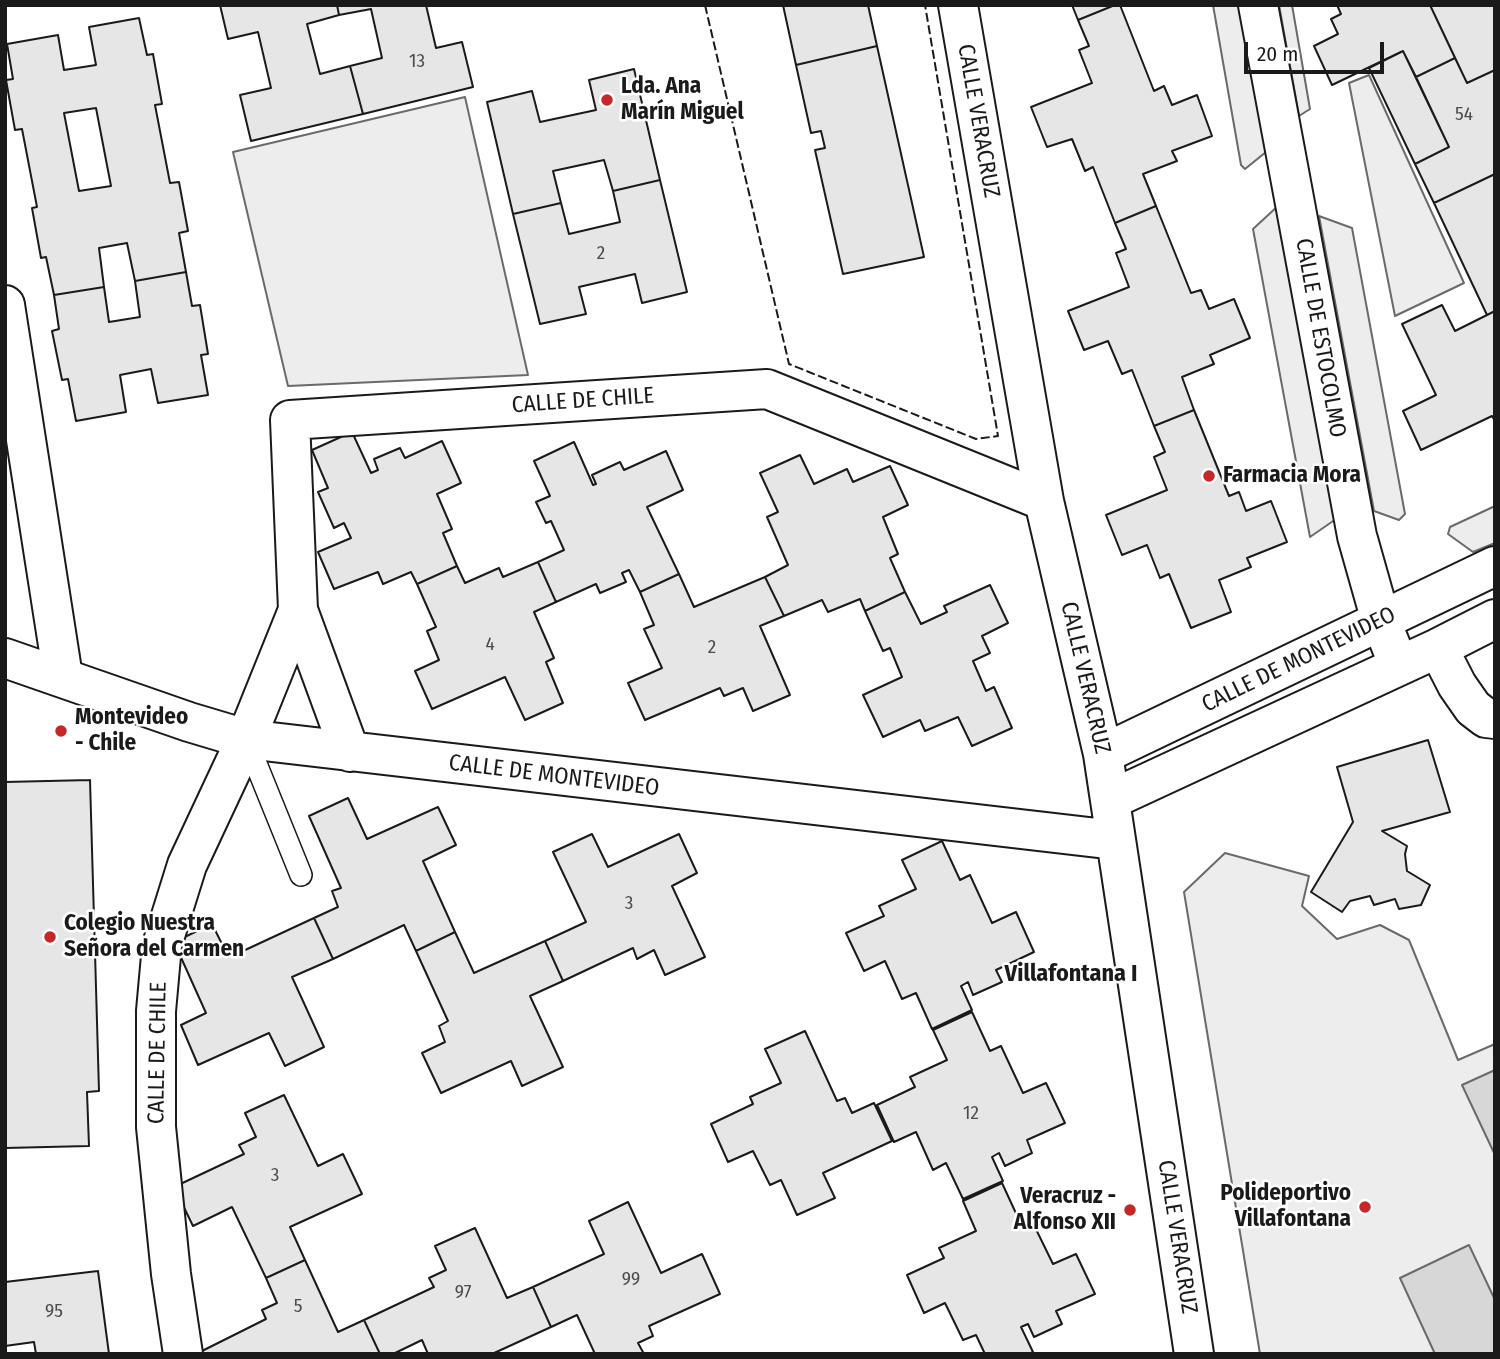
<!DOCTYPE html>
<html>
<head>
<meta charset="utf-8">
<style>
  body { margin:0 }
  #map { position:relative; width:1500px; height:1359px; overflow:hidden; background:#fff; font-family:"Fira Sans Condensed",sans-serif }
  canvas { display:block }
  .frame { position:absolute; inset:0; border:7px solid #1a1a1a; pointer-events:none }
  .scale { position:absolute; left:1244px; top:42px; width:140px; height:32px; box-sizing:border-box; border:4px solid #1a1a1a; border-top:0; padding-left:9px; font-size:21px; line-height:24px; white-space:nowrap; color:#1a1a1a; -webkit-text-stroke:5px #fff; paint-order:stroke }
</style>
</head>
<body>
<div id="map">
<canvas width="1500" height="1359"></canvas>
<div class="frame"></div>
<div class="scale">20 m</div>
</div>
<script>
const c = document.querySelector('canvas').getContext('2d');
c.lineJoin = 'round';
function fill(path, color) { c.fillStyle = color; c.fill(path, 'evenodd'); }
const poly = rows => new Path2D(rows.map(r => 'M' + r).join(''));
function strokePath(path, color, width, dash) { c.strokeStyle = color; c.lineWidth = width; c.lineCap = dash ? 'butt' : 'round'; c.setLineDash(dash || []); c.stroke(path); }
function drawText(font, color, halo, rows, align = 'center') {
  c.font = font + ' "Fira Sans Condensed",sans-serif'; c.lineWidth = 5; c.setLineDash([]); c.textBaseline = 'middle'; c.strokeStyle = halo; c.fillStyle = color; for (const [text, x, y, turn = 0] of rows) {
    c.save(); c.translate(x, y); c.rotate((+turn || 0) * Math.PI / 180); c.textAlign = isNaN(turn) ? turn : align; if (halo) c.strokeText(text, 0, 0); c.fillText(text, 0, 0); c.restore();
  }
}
const built = poly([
  [1213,5,1239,5,1266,152,1245,169,1241,165,1213,5],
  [1279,5,1292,5,1310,109,1299,116,1279,5],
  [1369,75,1464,283,1395,316,1349,83,1369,75],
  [465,97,528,375,288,386,233,152,465,97],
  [1279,205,1336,519,1310,537,1253,229,1279,205],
  [1319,216,1352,228,1405,514,1399,520,1374,511,1319,216],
  [1495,506,1495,543,1473,552,1448,534,1450,527,1495,506],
  [1225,853,1309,876,1302,906,1337,939,1380,925,1409,940,1458,1060,1495,1044,1495,1354,1260,1354,1184,892,1225,853]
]);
const water = poly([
  [1495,1070,1495,1155,1462,1085,1495,1070],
  [1469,1245,1495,1300,1495,1354,1435,1354,1400,1278,1469,1245]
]);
const building = poly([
  [220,5,337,5,339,15,307,24,320,74,350,66,363,114,251,141,240,95,271,88,258,32,228,39,220,5],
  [337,5,426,5,436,48,462,42,473,87,363,114,350,66,382,58,371,9,339,15,337,5],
  [783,5,868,5,877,46,796,65,783,5],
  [1072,5,1115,5,1078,20,1072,5],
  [1115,5,1120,5,1154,91,1164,86,1172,105,1197,95,1212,136,1172,151,1177,161,1143,174,1156,206,1115,223,1093,167,1085,171,1072,139,1047,147,1031,107,1092,83,1079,50,1089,46,1078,20,1115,5],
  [1337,5,1430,5,1455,58,1416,77,1403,51,1332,85,1314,46,1338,34,1331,19,1341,14,1337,5],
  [1430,5,1495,5,1495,70,1467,83,1430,5],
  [139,18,147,55,153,54,162,104,155,105,170,183,179,182,188,231,179,233,186,272,135,281,127,243,99,248,104,287,54,295,46,257,41,258,32,208,37,207,22,129,15,130,6,80,13,79,7,44,58,35,64,70,96,65,89,27,139,18],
  [96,108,111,186,79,191,64,113,96,108],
  [877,46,924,257,843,274,815,150,825,148,821,131,811,133,796,65,877,46],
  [1403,51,1449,147,1415,164,1369,68,1403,51],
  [1455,58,1467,83,1495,70,1495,174,1434,203,1415,164,1449,147,1416,77,1455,58],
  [634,69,660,180,613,191,604,160,553,171,561,203,513,214,487,102,532,91,540,122,596,110,589,80,634,69],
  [1495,174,1495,311,1487,315,1434,203,1495,174],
  [660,180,687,292,642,303,635,274,579,287,586,314,540,324,513,214,561,203,569,234,620,222,613,191,660,180],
  [1156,206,1191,293,1201,290,1209,309,1234,299,1250,338,1210,355,1214,364,1182,377,1194,410,1154,426,1132,370,1122,374,1108,341,1084,350,1068,311,1129,287,1116,253,1126,249,1115,223,1156,206],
  [186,272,192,306,200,305,208,354,201,355,208,395,158,403,151,369,120,375,126,412,76,421,68,379,62,380,52,331,59,329,54,295,104,287,109,322,140,317,135,281,186,272],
  [1442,305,1455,331,1495,311,1495,421,1492,416,1421,450,1403,411,1436,395,1402,324,1442,305],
  [1194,410,1229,496,1239,492,1246,511,1271,501,1287,542,1247,558,1251,567,1219,580,1231,612,1191,628,1169,574,1160,578,1147,545,1122,555,1106,515,1167,490,1154,457,1165,452,1154,426,1194,410],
  [352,432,371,473,378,470,374,459,400,448,405,458,442,441,461,483,437,494,452,529,443,533,457,566,417,584,411,572,383,584,378,572,334,589,318,552,351,538,344,523,334,528,318,492,328,488,312,450,352,432],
  [574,442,593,485,596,484,592,475,620,462,624,470,666,451,683,490,647,507,679,574,640,592,629,570,622,573,626,582,600,593,596,584,556,602,538,562,564,550,551,521,546,523,536,502,550,496,534,461,574,442],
  [800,455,814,484,847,469,853,482,890,466,908,505,883,517,898,554,890,558,905,592,865,611,860,599,828,612,822,600,784,616,765,577,788,565,767,517,778,512,760,473,800,455],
  [538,562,556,602,534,612,554,658,546,662,563,703,525,720,505,677,432,709,415,671,439,660,427,631,436,627,417,584,457,566,465,583,499,568,503,577,538,562],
  [679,574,694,607,765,577,784,616,760,626,790,695,753,711,743,688,724,696,720,688,645,720,628,683,662,668,644,629,654,625,640,592,679,574],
  [990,585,1008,623,982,636,990,653,973,661,986,691,994,687,1012,728,972,746,958,717,925,731,920,720,883,737,863,695,902,677,890,648,883,651,865,611,905,592,921,624,947,612,944,606,990,585],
  [1428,740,1450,812,1382,831,1407,846,1405,854,1407,871,1430,885,1421,905,1399,909,1395,899,1374,905,1370,896,1350,901,1342,912,1311,892,1353,822,1337,767,1428,740],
  [90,780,99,1091,87,1092,89,1146,5,1148,5,782,90,780],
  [348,798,367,839,438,807,456,845,423,861,455,932,416,951,404,925,333,959,314,918,338,907,332,891,341,888,309,816,348,798],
  [592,834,608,867,679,834,697,873,672,886,705,957,665,975,654,950,637,959,633,948,563,981,545,941,586,922,553,852,592,834],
  [942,841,960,880,970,875,992,923,1016,912,1034,952,996,970,1002,982,973,995,968,982,961,986,972,1010,932,1029,916,993,902,999,885,961,864,971,846,933,884,916,879,906,916,889,902,860,942,841],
  [314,918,333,959,292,977,324,1047,285,1066,269,1033,198,1065,181,1025,206,1013,174,942,212,924,224,948,239,942,243,951,314,918],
  [455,932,474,973,545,941,563,981,530,996,563,1067,522,1086,511,1061,441,1093,422,1053,445,1042,439,1026,448,1021,416,951,455,932],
  [972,1012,990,1051,1001,1046,1023,1093,1046,1083,1065,1123,1027,1140,1032,1153,1005,1166,999,1153,992,1157,1003,1181,963,1199,946,1163,933,1170,916,1132,894,1142,877,1105,915,1087,910,1077,947,1060,933,1030,972,1012],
  [805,1031,837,1101,845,1098,852,1113,874,1103,892,1141,823,1173,835,1198,797,1215,781,1180,770,1185,753,1151,728,1162,711,1124,753,1104,750,1097,781,1083,765,1049,805,1031],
  [284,1095,318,1166,343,1154,362,1194,290,1227,305,1260,266,1278,232,1207,193,1226,174,1187,244,1154,239,1145,256,1137,245,1113,284,1095],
  [1002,1183,1020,1222,1030,1217,1053,1264,1076,1254,1095,1294,1056,1311,1062,1324,1034,1337,1028,1324,1021,1327,1033,1352,1029,1354,985,1354,976,1335,963,1340,945,1303,924,1313,907,1275,944,1258,939,1248,976,1231,963,1201,1002,1183],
  [628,1202,661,1273,702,1254,720,1294,649,1326,653,1336,638,1343,644,1354,595,1354,577,1315,551,1327,533,1287,604,1254,589,1221,628,1202],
  [475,1228,507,1298,533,1287,551,1327,492,1354,428,1354,422,1340,393,1354,380,1354,364,1320,434,1287,429,1278,446,1270,435,1246,475,1228],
  [305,1260,338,1332,364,1320,380,1354,196,1354,266,1319,262,1310,277,1303,266,1278,305,1260],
  [98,1271,109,1354,36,1354,34,1342,5,1346,5,1282,98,1271]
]);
const service = poly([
  [246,739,301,875]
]);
const minor = poly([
  [958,5,1044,501,1103,754,1194,1354],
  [1258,5,1357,536,1381,621,1399,666],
  [5,305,63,677],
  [298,610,350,752],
  [1438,648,1457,685,1473,708,1486,718,1495,719],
  [5,658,189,722,246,739,1115,840],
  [1103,754,1495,566],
  [1110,800,1438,648,1495,619],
  [183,1354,171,1274,156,1127,156,1011,162,945,187,865,246,739,298,610,290,420,767,389,1044,501]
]);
const fence = poly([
  [705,5,789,364,976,439,998,436,925,5]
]);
const markers = [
  [607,100,7,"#c62828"],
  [1209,476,7,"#c62828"],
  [61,731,7,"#c62828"],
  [50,937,7,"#c62828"],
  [1365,1207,7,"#c62828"],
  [1130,1210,7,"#c62828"]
];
const numberNames = [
  ["13",417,62],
  ["54",1464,115],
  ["2",601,254],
  ["4",490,645],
  ["2",712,648],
  ["3",629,904],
  ["12",971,1114],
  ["3",275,1176],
  ["99",631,1280],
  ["97",463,1293],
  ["5",298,1307],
  ["95",54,1312]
];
const poiNames = [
  ["Lda. Ana",621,87],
  ["Marín Miguel",621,113],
  ["Farmacia Mora",1223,476],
  ["Montevideo",75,718],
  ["- Chile",75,744],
  ["Colegio Nuestra",64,924],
  ["Señora del Carmen",64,950],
  ["Polideportivo",1351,1194,"right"],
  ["Villafontana",1351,1220,"right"],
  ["Veracruz -",1116,1197,"right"],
  ["Alfonso XII",1116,1223,"right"]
];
const streetNames = [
  ["CALLE VERACRUZ",978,121,80],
  ["CALLE DE ESTOCOLMO",1320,338,80],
  ["CALLE DE CHILE",583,401,-4],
  ["CALLE DE MONTEVIDEO",1299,660,-26],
  ["CALLE VERACRUZ",1085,678,77],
  ["CALLE DE MONTEVIDEO",554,776,7],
  ["CALLE DE CHILE",158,1053,-89],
  ["CALLE VERACRUZ",1177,1237,81]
];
const neighbourhoodNames = [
  ["Villafontana I",1071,974]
];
fill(built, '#ededed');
strokePath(built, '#6a6a6a', 2);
fill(water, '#d7d7d7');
strokePath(water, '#6a6a6a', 2);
fill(building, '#e6e6e6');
strokePath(building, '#1a1a1a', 2);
strokePath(service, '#1a1a1a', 24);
strokePath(minor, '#1a1a1a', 42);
strokePath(service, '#fff', 21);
strokePath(minor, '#fff', 38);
strokePath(fence, '#1a1a1a', 2, [9, 3.5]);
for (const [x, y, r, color] of markers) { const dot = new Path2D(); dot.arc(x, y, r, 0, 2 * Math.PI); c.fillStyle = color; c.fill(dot); strokePath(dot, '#fff', 2.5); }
drawText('19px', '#4d4d4d', null, numberNames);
drawText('bold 23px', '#1a1a1a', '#fff', poiNames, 'left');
drawText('23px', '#1a1a1a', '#fff', streetNames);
drawText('bold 24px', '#1a1a1a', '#fff', neighbourhoodNames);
</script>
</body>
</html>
